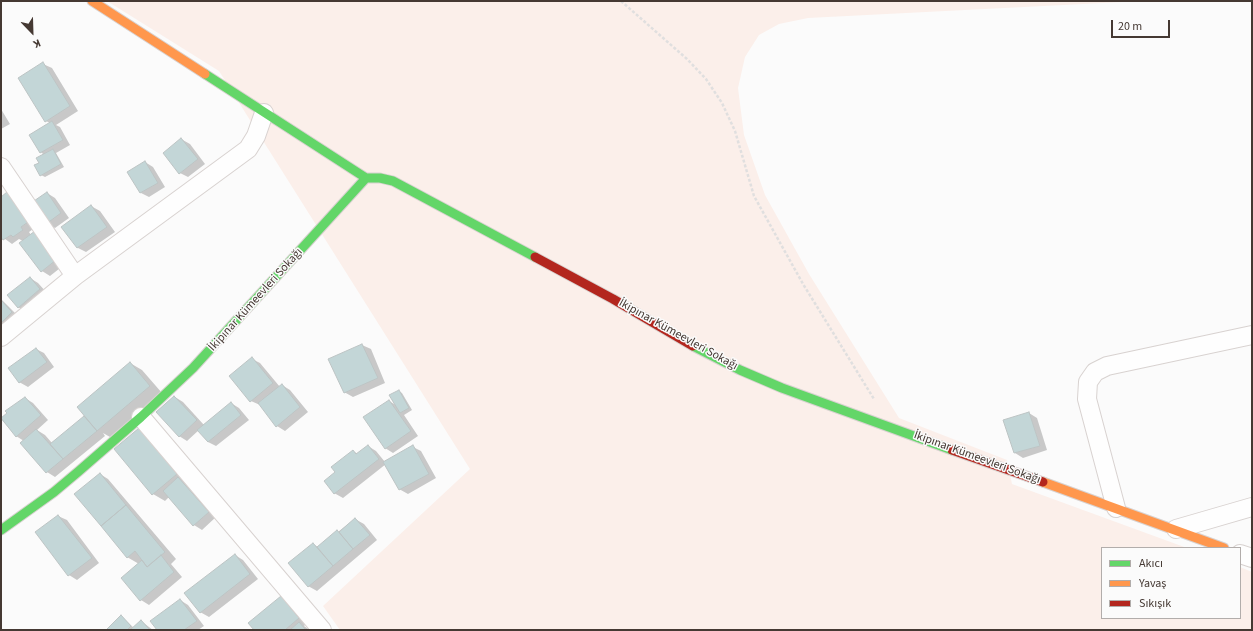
<!DOCTYPE html>
<html>
<head>
<meta charset="utf-8">
<style>
  body { margin:0 }
  #map { position:relative; width:1253px; height:631px; overflow:hidden; background:#fbfbfb; font-family:"Source Sans 3",sans-serif }
  canvas { display:block }
  .frame { position:absolute; inset:0; border:2px solid #453933; pointer-events:none }
  .legend { position:absolute; left:1101px; top:547px; width:140px; height:72px; box-sizing:border-box; background:#fbfbfb; border:1px solid #b2adab; margin:0; padding:5px 7px; list-style:none; font-size:12px; color:#453933 }
  .legend li { display:flex; align-items:center; gap:8px; height:20px }
  .legend b { width:20px; border:1px solid #b2adab }
  .north { position:absolute; left:12px; top:12px; width:40px; height:40px; -webkit-text-stroke:3px #fbfbfb; paint-order:stroke; rotate:157deg; font-size:11px; font-weight:700; line-height:16px; text-align:center; color:#453933 }
  .north::after { content:''; display:block; margin:auto; width:14px; height:18px; background:#453933; clip-path:polygon(50% 0,100% 100%,50% 72%,0 100%) }
  .scale { position:absolute; left:1111px; top:20px; width:59px; height:18px; box-sizing:border-box; border:2px solid #453933; border-top:0; padding-left:5px; font-size:12px; line-height:14px; white-space:nowrap; color:#453933; -webkit-text-stroke:3px #fbfbfb; paint-order:stroke }
</style>
</head>
<body>
<div id="map">
<canvas width="1253" height="631"></canvas>
<div class="frame"></div>
<ul class="legend">
<li><b style="height:5px;background:#63d668"></b>Akıcı</li>
<li><b style="height:5px;background:#ff974d"></b>Yavaş</li>
<li><b style="height:5px;background:#b3261e"></b>Sıkışık</li>
</ul>
<div class="north">K</div>
<div class="scale">20 m</div>
</div>
<script>
const c = document.querySelector('canvas').getContext('2d');
c.lineJoin = 'round';
function fill(path, color) { c.fillStyle = color; c.fill(path, 'evenodd'); }
const poly = rows => new Path2D(rows.map(r => 'M' + r).join(''));
function strokePath(path, color, width, dash) { c.strokeStyle = color; c.lineWidth = width; c.lineCap = dash ? 'butt' : 'round'; c.setLineDash(dash || []); c.stroke(path); }
function drawText(font, color, halo, rows, align = 'center') {
  c.font = font + ' "Source Sans 3",sans-serif'; c.lineWidth = 3; c.setLineDash([]); c.textBaseline = 'middle'; c.strokeStyle = halo; c.fillStyle = color; for (const [text, x, y, turn = 0] of rows) {
    c.save(); c.translate(x, y); c.rotate((+turn || 0) * Math.PI / 180); c.textAlign = isNaN(turn) ? turn : align; if (halo) c.strokeText(text, 0, 0); c.fillText(text, 0, 0); c.restore();
  }
}
const green = poly([
  [107,1,1142,1,808,18,779,24,759,35,745,57,738,88,744,135,765,195,809,274,899,418,1007,460,1012,484,1187,548,1102,548,1102,618,1240,618,1240,567,1252,572,1252,630,340,630,323,606,470,469,219,71]
]);
const shadow = poly([
  [43,64,52,68,78,111,56,125,60,127,70,145,56,153,64,167,45,177,41,175,40,163,44,155,41,152,50,123,46,121],
  [1,109,10,124,1,129],
  [181,139,190,144,205,164,188,177,180,173],
  [145,162,153,167,165,187,149,197,141,193],
  [7,193,15,198,36,227,29,232,31,235,64,265,50,276,42,271,23,241,19,239,12,244,1,236,1,198],
  [47,193,55,198,69,218,55,228,46,223],
  [91,206,100,211,115,232,86,252,78,248,63,227],
  [30,278,38,283,48,294,26,312,18,307],
  [1,299,20,318,1,329],
  [362,345,371,349,385,383,353,397,344,392,330,359],
  [36,349,44,353,54,367,28,387,19,382],
  [252,359,260,363,280,387,282,385,290,390,308,412,285,431,277,426,260,405,251,401],
  [130,363,142,370,162,393,110,437,103,433,105,436,55,477,47,472,21,443,24,441,16,436,1,419,25,398,33,403,48,420,37,430,45,435,52,443,86,416],
  [399,391,402,393,412,410,404,415,418,436,393,453,385,448,389,401,396,405],
  [175,397,183,402,204,425,231,403,239,408,249,420,216,446,208,442,199,430,187,441,179,436],
  [1029,413,1037,418,1047,450,1023,458,1015,453,1005,420],
  [151,437,216,517,202,530,194,525,169,497,165,501,153,494],
  [368,446,376,451,385,462,413,447,421,451,436,478,408,494,399,489,386,464,343,498,334,493,336,472,353,451,358,454],
  [100,474,108,479,176,559,171,564,182,577,149,605,141,600,139,564,127,557],
  [58,516,67,520,99,563,77,580,69,575,36,533],
  [355,519,364,524,377,540,317,591,308,586,313,544,318,547],
  [235,555,243,560,258,579,209,617,200,612],
  [281,597,289,602,307,623,304,626,310,630,255,630],
  [180,600,188,605,204,626,198,630,158,630],
  [121,616,134,628,141,621,153,630,108,630]
]);
const building = poly([
  [43,62,70,106,45,122,18,78,43,62],
  [52,121,63,140,40,153,29,135,52,121],
  [181,138,198,159,179,174,163,153,181,138],
  [53,149,61,164,40,176,34,165,39,163,36,158,53,149],
  [145,161,158,183,140,193,127,172,145,161],
  [7,192,28,222,21,227,23,230,13,237,11,235,3,240,1,237,1,197,7,192],
  [47,192,61,213,46,224,31,203,47,192],
  [91,205,107,227,77,248,61,227,91,205],
  [35,231,56,260,41,272,19,243,35,231],
  [30,277,40,289,18,308,7,295,30,277],
  [1,300,12,312,1,323,1,300],
  [362,344,378,378,344,393,328,359,362,344],
  [36,348,47,362,19,383,8,368,36,348],
  [252,357,273,383,250,402,229,376,252,357],
  [130,362,150,386,97,431,77,407,130,362],
  [282,384,300,407,276,427,258,403,282,384],
  [399,390,409,408,400,413,389,395,399,390],
  [174,396,197,420,179,437,156,412,174,396],
  [25,397,41,415,16,437,1,418,7,413,5,411,25,397],
  [389,400,411,431,385,449,363,417,389,400],
  [231,402,241,415,208,442,197,430,231,402],
  [1029,412,1040,446,1014,453,1003,420,1029,412],
  [84,416,97,431,63,459,50,444,84,416],
  [139,428,177,474,152,495,114,449,139,428],
  [36,429,63,459,46,473,20,443,36,429],
  [368,445,379,459,334,494,324,481,335,472,331,467,353,450,356,454,368,445],
  [413,445,429,474,399,490,383,462,413,445],
  [100,473,126,505,101,526,74,494,100,473],
  [178,477,209,512,193,526,163,491,178,477],
  [126,505,165,552,147,567,135,551,127,558,101,526,126,505],
  [58,515,92,558,68,576,35,532,58,515],
  [355,518,370,535,353,549,339,532,355,518],
  [337,530,353,549,333,566,317,547,337,530],
  [313,543,333,566,308,587,288,563,313,543],
  [235,554,250,574,200,613,184,593,235,554],
  [161,555,174,572,140,601,121,578,142,560,147,567,161,555],
  [281,596,299,618,285,630,254,630,248,623,281,596],
  [180,599,197,621,184,630,157,630,150,621,180,599],
  [121,615,131,626,127,630,106,630,121,615],
  [141,620,150,630,130,630,141,620],
  [299,622,306,630,290,630,299,622]
]);
const path = poly([
  [621,1,687,59,706,79,722,103,735,131,754,196,803,284,874,399]
]);
const street = poly([
  [1,167,75,276],
  [1,337,75,276,248,149,256,136,264,113],
  [141,417,322,630],
  [1116,508,1087,399,1088,382,1095,372,1107,366,1252,335],
  [1176,529,1252,507],
  [1240,554,1252,558]
]);
const fast = poly([
  [205,74,366,178,380,178,393,181,535,257],
  [693,346,740,370,782,388,952,450],
  [1,530,54,492,79,471,141,417,193,368,366,178]
]);
const slow = poly([
  [92,1,205,74],
  [1043,482,1224,548]
]);
const jam = poly([
  [535,257,613,299,693,346],
  [952,450,1043,482]
]);
const streetNames = [
  ["İkipınar Kümeevleri Sokağı",256,300,-48],
  ["İkipınar Kümeevleri Sokağı",678,335,29],
  ["İkipınar Kümeevleri Sokağı",977,458,20]
];
fill(green, '#fbefea');
fill(shadow, '#0003');
fill(building, '#c3d6d7');
strokePath(building, '#bdc4c4', 1);
strokePath(street, '#d8d2d0', 20);
strokePath(fast, '#d8d2d0', 11);
strokePath(slow, '#d8d2d0', 11);
strokePath(jam, '#d8d2d0', 11);
strokePath(path, '#e0dfdf', 2.5, [3, 2]);
strokePath(street, '#fefefe', 18);
strokePath(fast, '#63d668', 9);
strokePath(slow, '#ff974d', 9);
strokePath(jam, '#b3261e', 9);
drawText('12px', '#453933', '#fbfbfb', streetNames);
</script>
</body>
</html>
